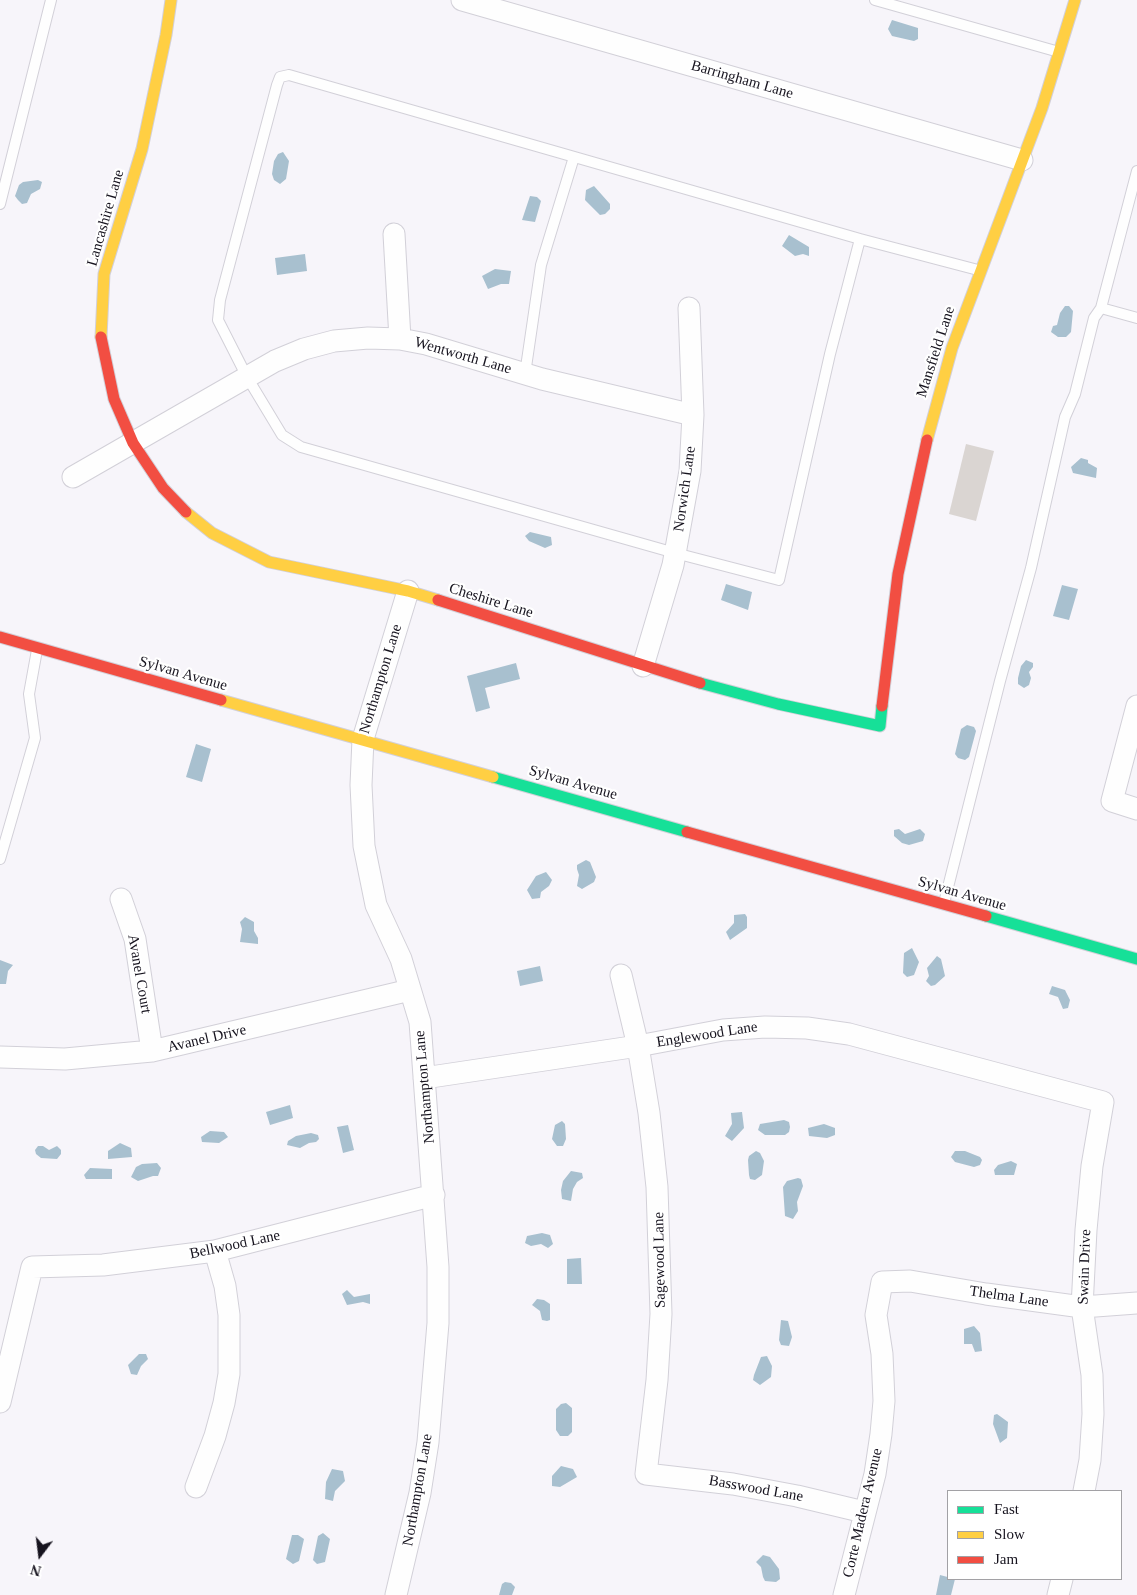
<!DOCTYPE html>
<html>
<head>
<meta charset="utf-8">
<style>
  body { margin:0 }
  #map { position:relative; width:1137px; height:1595px; overflow:hidden; background:#f7f5fa; font-family:"Times New Roman",serif }
  canvas { display:block }
  .legend { position:absolute; left:947px; top:1490px; width:175px; height:90px; box-sizing:border-box; background:#fff; border:1px solid #a2a1a5; margin:0; padding:6px 9px; list-style:none; font-size:15px; color:#16131e }
  .legend li { display:flex; align-items:center; gap:10px; height:25px }
  .legend b { width:25px; border:1px solid #a2a1a5 }
  .north { position:absolute; left:15px; top:1530px; width:50px; height:50px; -webkit-text-stroke:4px #fff; paint-order:stroke; rotate:195deg; font-size:14px; font-weight:700; line-height:20px; text-align:center; color:#16131e }
  .north::after { content:''; display:block; margin:auto; width:18px; height:22px; background:#16131e; clip-path:polygon(50% 0,100% 100%,50% 72%,0 100%) }
</style>
</head>
<body>
<div id="map">
<canvas width="1137" height="1595"></canvas>
<ul class="legend">
<li><b style="height:6px;background:#16e098"></b>Fast</li>
<li><b style="height:6px;background:#ffcf43"></b>Slow</li>
<li><b style="height:6px;background:#f24e42"></b>Jam</li>
</ul>
<div class="north">N</div>
</div>
<script>
const c = document.querySelector('canvas').getContext('2d');
c.lineJoin = 'round';
function fill(path, color) { c.fillStyle = color; c.fill(path, 'evenodd'); }
const poly = rows => new Path2D(rows.map(r => 'M' + r).join(''));
function strokePath(path, color, width, dash) { c.strokeStyle = color; c.lineWidth = width; c.lineCap = dash ? 'butt' : 'round'; c.setLineDash(dash || []); c.stroke(path); }
function drawText(font, color, halo, rows, align = 'center') {
  c.font = font + ' "Times New Roman",serif'; c.lineWidth = 4.5; c.setLineDash([]); c.textBaseline = 'middle'; c.strokeStyle = halo; c.fillStyle = color; for (const [text, x, y, turn = 0] of rows) {
    c.save(); c.translate(x, y); c.rotate((+turn || 0) * Math.PI / 180); c.textAlign = isNaN(turn) ? turn : align; if (halo) c.strokeText(text, 0, 0); c.fillText(text, 0, 0); c.restore();
  }
}
const water = poly([
  [892,20,918,28,918,39,914,41,892,36,888,29],
  [283,152,289,161,286,179,280,184,274,180,272,174,274,161,278,154],
  [38,180,42,182,40,189,31,194,27,203,22,204,18,200,15,196,19,185,23,182],
  [594,186,610,204,610,209,605,214,600,215,585,200,586,190],
  [530,196,537,197,541,201,535,222,522,220],
  [789,235,809,247,809,256,803,254,795,256,782,246],
  [305,254,307,271,277,275,275,258],
  [495,269,511,271,509,284,501,284,488,289,482,276],
  [1065,306,1069,306,1073,311,1071,332,1066,337,1058,337,1051,332,1053,326,1057,325,1060,313],
  [1081,458,1088,460,1088,463,1097,468,1096,478,1073,473,1071,467],
  [530,532,551,537,552,545,545,548,529,541,525,536],
  [726,584,752,592,748,610,721,600],
  [1062,585,1078,589,1069,620,1053,616],
  [1026,660,1033,663,1033,667,1029,672,1031,678,1029,685,1024,688,1018,684,1018,678,1021,666],
  [516,663,520,679,485,688,490,708,476,712,467,676],
  [967,725,974,727,976,731,969,757,965,760,958,758,955,754,961,729],
  [196,744,211,749,202,782,186,777],
  [899,829,905,834,920,829,925,834,923,841,909,845,902,843,894,836,894,830],
  [586,860,590,862,596,877,594,882,582,889,577,886,579,875,577,869,577,865],
  [546,872,552,880,549,886,541,892,540,898,532,899,527,890,536,876],
  [745,914,747,917,747,928,730,940,726,932,734,923,734,915],
  [245,917,254,922,254,931,258,938,258,944,240,942,242,929,240,922],
  [912,948,919,962,914,975,907,977,903,973,904,953],
  [937,956,941,959,945,976,935,985,931,986,926,981,929,976,927,968],
  [0,960,13,965,8,971,6,984,0,984],
  [540,966,543,981,520,986,517,971],
  [1052,986,1065,990,1070,1000,1068,1008,1063,1009,1058,997,1049,994],
  [290,1105,293,1118,270,1125,266,1112],
  [742,1112,744,1128,732,1141,725,1136,732,1124,731,1113],
  [784,1120,789,1122,790,1127,789,1132,785,1135,765,1135,758,1130,760,1124],
  [562,1121,565,1124,566,1139,563,1146,557,1146,552,1139,555,1125],
  [824,1124,835,1128,835,1135,827,1138,809,1136,808,1128],
  [348,1125,354,1150,343,1153,337,1127],
  [210,1131,224,1132,228,1137,219,1143,202,1142,201,1137],
  [311,1133,318,1135,319,1139,316,1142,309,1143,300,1148,287,1145,288,1141,296,1136],
  [120,1143,131,1148,132,1157,108,1159,108,1151],
  [38,1146,43,1146,49,1150,57,1146,61,1150,61,1154,57,1159,41,1158,36,1154,35,1150],
  [756,1151,760,1153,764,1161,762,1175,755,1180,750,1179,749,1175,748,1160,749,1156],
  [955,1151,965,1151,980,1157,982,1160,980,1165,974,1167,955,1162,951,1157],
  [1011,1161,1017,1164,1014,1175,995,1175,994,1170,998,1165],
  [157,1163,161,1168,158,1176,153,1176,138,1181,131,1177,136,1167,142,1164],
  [90,1168,112,1169,112,1179,86,1179,84,1175],
  [571,1171,582,1173,583,1178,577,1182,573,1189,571,1201,562,1199,561,1190,563,1181],
  [798,1178,801,1179,803,1186,797,1202,798,1211,793,1219,785,1216,783,1187,787,1181],
  [542,1233,550,1235,553,1244,548,1248,541,1244,531,1246,525,1243,527,1236],
  [581,1258,582,1284,567,1284,567,1259],
  [347,1290,354,1297,370,1294,370,1304,363,1302,347,1305,342,1294],
  [537,1299,544,1300,550,1304,550,1320,547,1321,542,1320,540,1311,532,1305],
  [781,1320,788,1321,792,1337,789,1346,781,1345,779,1340],
  [974,1326,980,1333,982,1351,975,1352,972,1344,964,1344,964,1329],
  [139,1354,146,1354,148,1359,141,1366,137,1375,131,1374,128,1365],
  [767,1356,772,1366,771,1377,760,1385,753,1380,754,1375,761,1357],
  [566,1403,572,1408,572,1432,568,1436,560,1436,556,1430,556,1409,561,1404],
  [997,1414,1008,1422,1007,1438,1000,1443,993,1424,994,1415],
  [561,1466,573,1469,577,1477,560,1487,552,1486,552,1476],
  [332,1469,343,1471,345,1481,335,1491,333,1501,325,1499,326,1482],
  [323,1533,330,1539,325,1562,317,1564,313,1560,318,1536],
  [292,1535,298,1535,304,1539,299,1561,293,1564,286,1559],
  [763,1555,770,1557,779,1569,780,1579,776,1582,765,1581,763,1577,761,1567,756,1562],
  [940,1575,955,1579,951,1595,936,1595],
  [505,1582,511,1583,515,1587,512,1595,499,1595,502,1584]
]);
const building = poly([
  [966,444,994,451,976,521,949,514]
]);
const lane = poly([
  [875,0,1059,52],
  [289,75,860,239,830,354,779,580,675,553,301,447,282,435,247,377,218,320,220,300,277,85,280,77,289,75],
  [1137,171,1101,308,1137,318],
  [0,204,51,0],
  [860,239,978,270],
  [525,374,541,265,574,157],
  [0,859,35,738,29,694,37,650],
  [944,903,1000,681,1031,568,1065,417,1075,394,1094,318,1101,308]
]);
const street = poly([
  [462,0,1022,160],
  [394,234,400,339],
  [73,477,275,361,304,349,334,341,368,338,400,339,426,344,542,379,693,415],
  [643,666,673,565,690,471,693,415,689,308],
  [1137,706,1112,801,1137,809],
  [121,899,135,939,152,1051],
  [621,975,638,1046,649,1113,657,1187,661,1314,657,1380,646,1474,733,1484,797,1496,864,1512],
  [0,1057,65,1059,152,1051,410,990],
  [424,1078,638,1046,723,1030,765,1027,807,1028,849,1034,1103,1102,1092,1166,1086,1230,1082,1307,1092,1375,1093,1414,1090,1460,1084,1491],
  [0,1402,32,1267,103,1265,215,1251,434,1195],
  [196,1487,215,1436,224,1403,229,1374,229,1315,225,1286,215,1251],
  [396,1595,420,1493,428,1442,438,1323,438,1267,420,1022,401,959,376,905,364,846,361,785,363,739,408,591],
  [844,1595,875,1474,881,1434,884,1401,882,1354,876,1315,882,1282,910,1281,986,1294,1082,1307,1137,1303],
  [1058,1595,1062,1579]
]);
const fast = poly([
  [700,683,778,704,880,726,882,706],
  [493,777,687,832],
  [986,916,1137,959]
]);
const slow = poly([
  [101,337,104,274,142,149,166,35,171,0],
  [927,440,952,348,1042,108,1075,0],
  [186,512,212,533,269,562,408,591,438,600],
  [221,700,493,777]
]);
const jam = poly([
  [101,337,114,399,133,443,163,488,186,512],
  [438,600,700,683],
  [0,637,221,700],
  [882,706,898,574,927,440],
  [687,832,986,916]
]);
const streetNames = [
  ["Barringham Lane",742,80,16],
  ["Lancashire Lane",106,218,-74],
  ["Mansfield Lane",936,352,-72],
  ["Wentworth Lane",463,356,16],
  ["Norwich Lane",685,489,-82],
  ["Cheshire Lane",491,601,17],
  ["Sylvan Avenue",183,674,16],
  ["Northampton Lane",381,679,-73],
  ["Sylvan Avenue",573,783,16],
  ["Sylvan Avenue",962,894,16],
  ["Avanel Court",139,974,80],
  ["Englewood Lane",707,1035,-9],
  ["Avanel Drive",207,1039,-13],
  ["Northampton Lane",425,1087,-95],
  ["Bellwood Lane",235,1245,-12],
  ["Sagewood Lane",660,1260,-91],
  ["Swain Drive",1085,1267,-88],
  ["Thelma Lane",1009,1297,8],
  ["Basswood Lane",756,1489,10],
  ["Northampton Lane",418,1490,-80],
  ["Corte Madera Avenue",863,1513,-77]
];
fill(water, '#a8c0cf');
fill(building, '#dad5d2');
strokePath(lane, '#d2d0d8', 12);
strokePath(street, '#d2d0d8', 23);
strokePath(fast, '#d2d0d8', 13);
strokePath(slow, '#d2d0d8', 13);
strokePath(jam, '#d2d0d8', 13);
strokePath(lane, '#fefefe', 10);
strokePath(street, '#fefefe', 21);
strokePath(fast, '#16e098', 11);
strokePath(slow, '#ffcf43', 11);
strokePath(jam, '#f24e42', 11);
drawText('15px', '#16131e', '#fff', streetNames);
</script>
</body>
</html>
